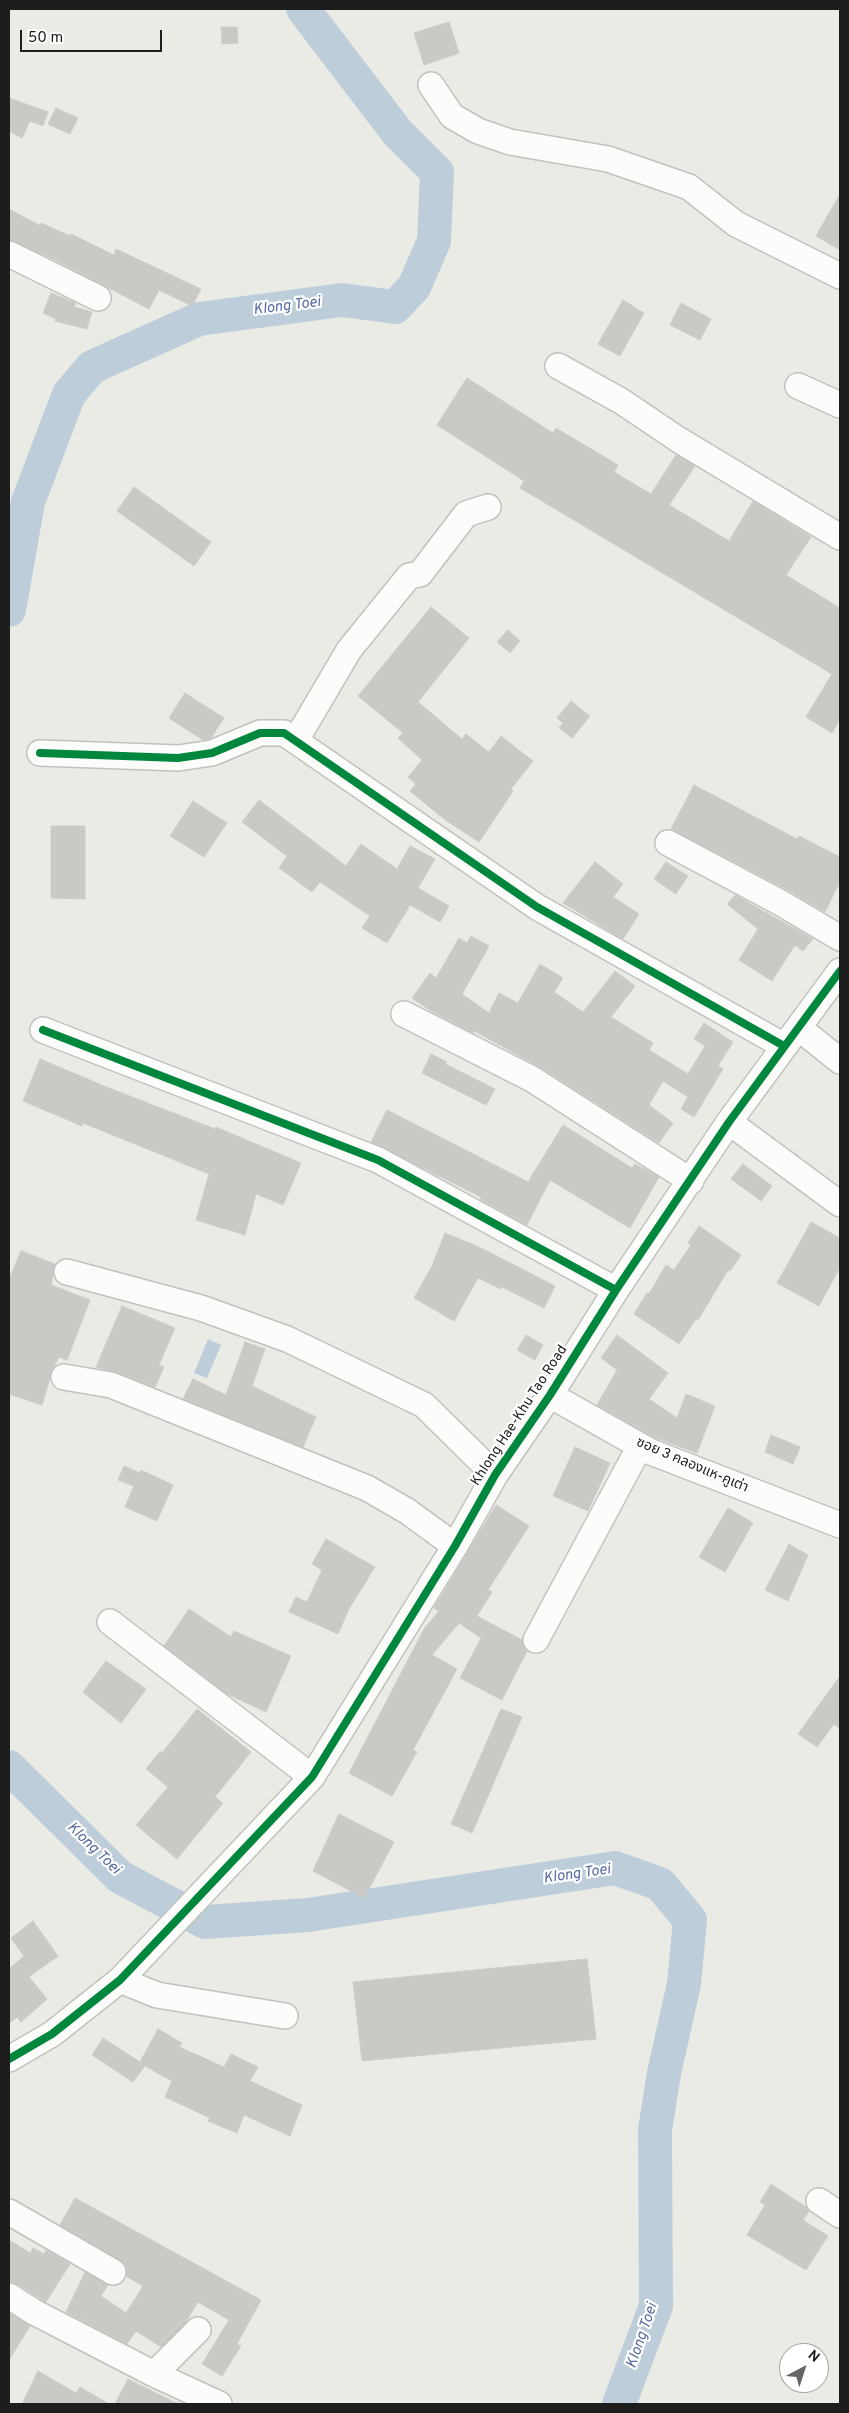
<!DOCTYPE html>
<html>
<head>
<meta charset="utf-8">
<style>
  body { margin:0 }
  #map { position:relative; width:849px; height:2413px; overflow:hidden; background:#ebebe6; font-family:Overpass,sans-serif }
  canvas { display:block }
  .frame { position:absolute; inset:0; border:10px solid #1d1d1d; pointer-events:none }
  .north { position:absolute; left:779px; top:2343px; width:50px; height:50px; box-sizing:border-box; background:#fff; border:1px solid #a5a5a5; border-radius:50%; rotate:40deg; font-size:14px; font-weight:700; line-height:20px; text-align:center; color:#1d1d1d }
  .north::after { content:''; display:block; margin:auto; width:18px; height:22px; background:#656563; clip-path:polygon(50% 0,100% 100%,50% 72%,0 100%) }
  .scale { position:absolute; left:20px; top:30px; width:142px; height:22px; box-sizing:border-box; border:2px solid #1d1d1d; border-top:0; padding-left:6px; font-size:15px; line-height:18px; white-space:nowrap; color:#1d1d1d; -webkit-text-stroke:4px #fff; paint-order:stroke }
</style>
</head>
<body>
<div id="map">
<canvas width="849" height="2413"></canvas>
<div class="frame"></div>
<div class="north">N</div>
<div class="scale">50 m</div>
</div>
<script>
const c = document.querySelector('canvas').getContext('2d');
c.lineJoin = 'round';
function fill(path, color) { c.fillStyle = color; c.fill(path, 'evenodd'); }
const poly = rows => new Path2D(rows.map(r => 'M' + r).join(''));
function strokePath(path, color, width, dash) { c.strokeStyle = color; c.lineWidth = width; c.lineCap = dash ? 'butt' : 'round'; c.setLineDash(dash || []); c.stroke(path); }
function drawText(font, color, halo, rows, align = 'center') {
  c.font = font + ' Overpass,"Noto Sans Thai",sans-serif'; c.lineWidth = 4.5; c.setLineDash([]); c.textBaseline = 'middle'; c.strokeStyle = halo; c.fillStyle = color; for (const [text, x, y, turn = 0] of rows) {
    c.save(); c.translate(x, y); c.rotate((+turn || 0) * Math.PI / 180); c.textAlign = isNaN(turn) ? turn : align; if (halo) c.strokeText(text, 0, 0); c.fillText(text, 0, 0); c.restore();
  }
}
const water = poly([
  [208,1339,221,1345,207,1378,194,1373]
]);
const river = poly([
  [9,610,28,502,69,394,92,367,199,319,342,300,395,307,414,287,434,241,437,172,397,132,303,9],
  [9,1767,120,1877,205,1922,308,1915,615,1868,660,1884,690,1920,684,1984,664,2073,655,2130,656,2306,619,2404]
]);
const building = poly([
  [449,22,459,53,424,65,414,33,449,22],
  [221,27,237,27,238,43,222,44,221,27],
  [9,98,48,112,43,126,30,121,22,138,9,131,9,98],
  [56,108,78,118,70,134,48,124,56,108],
  [840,194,840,250,816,236,840,194],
  [9,209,39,225,41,223,70,236,71,234,114,255,116,249,201,289,192,306,159,290,149,309,53,259,9,240,9,209],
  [51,293,76,303,74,307,92,312,87,329,55,321,56,319,43,313,51,293],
  [623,300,644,313,620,356,598,344,623,300],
  [681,303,711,319,700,340,670,325,681,303],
  [467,378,553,433,556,428,618,465,614,472,651,494,676,455,695,466,669,505,729,541,753,501,811,537,786,575,840,608,840,719,832,733,806,717,832,674,520,488,524,481,437,425,467,378],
  [134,487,211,542,194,566,117,511,134,487],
  [431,607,469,638,418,702,462,739,466,734,489,752,501,736,533,761,511,789,513,791,479,842,444,819,410,791,416,784,408,777,422,760,398,738,403,733,358,696,431,607],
  [508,630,520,641,510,653,497,642,508,630],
  [185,693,224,718,211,738,203,740,169,718,185,693],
  [571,701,590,716,572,738,559,728,563,723,557,718,571,701],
  [694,785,797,839,799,836,840,857,840,881,825,912,788,890,671,829,694,785],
  [259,800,346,866,361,844,397,869,410,846,435,859,418,888,449,906,440,922,410,905,387,943,362,928,370,916,320,882,312,892,279,868,287,856,242,822,259,800],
  [193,801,227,823,204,857,170,836,193,801],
  [51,826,85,826,85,899,51,898,51,826],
  [595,862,623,884,613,897,639,914,623,939,563,903,595,862],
  [666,862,688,876,676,894,654,879,666,862],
  [735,895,813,939,803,951,795,945,772,981,739,960,758,929,727,904,735,895],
  [471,936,489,946,462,994,489,1013,499,993,518,1003,540,964,563,978,554,992,583,1012,615,971,635,986,611,1017,653,1043,649,1050,688,1074,705,1046,694,1039,704,1023,733,1042,718,1066,723,1069,694,1117,681,1109,688,1097,663,1081,649,1105,673,1123,659,1143,540,1067,474,1031,473,1033,431,1011,412,998,430,973,436,978,459,938,467,943,471,936],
  [431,1054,447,1062,445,1064,495,1089,486,1105,422,1073,431,1054],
  [40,1059,109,1088,215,1129,216,1127,301,1163,283,1205,256,1194,245,1235,196,1220,209,1174,83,1123,82,1126,23,1101,40,1059],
  [387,1110,528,1182,563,1125,632,1168,635,1164,659,1177,630,1228,550,1180,527,1225,480,1199,481,1197,371,1142,387,1110],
  [743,1164,772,1186,761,1201,731,1179,743,1164],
  [811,1222,840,1238,840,1267,819,1306,777,1283,811,1222],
  [699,1226,741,1255,730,1271,728,1270,698,1320,696,1319,679,1344,634,1314,647,1293,649,1294,666,1265,674,1270,691,1245,688,1243,699,1226],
  [445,1233,479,1247,555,1286,544,1308,502,1287,501,1289,478,1278,454,1321,414,1298,432,1266,445,1233],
  [21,1251,55,1264,51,1285,90,1300,67,1360,59,1357,53,1368,42,1405,9,1394,9,1279,21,1251],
  [122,1306,175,1328,159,1365,164,1367,155,1387,116,1372,96,1367,122,1306],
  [526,1335,543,1345,535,1360,517,1350,526,1335],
  [617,1335,668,1373,649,1399,677,1418,686,1394,715,1406,697,1453,656,1438,597,1405,617,1370,601,1358,617,1335],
  [245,1342,265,1349,252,1386,316,1417,303,1447,183,1399,193,1379,226,1395,245,1342],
  [771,1435,800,1447,793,1464,765,1452,771,1435],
  [575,1447,610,1463,588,1511,553,1496,575,1447],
  [124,1466,140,1473,141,1470,173,1485,157,1521,125,1507,134,1486,118,1480,124,1466],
  [496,1505,529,1526,488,1590,492,1592,477,1616,522,1640,524,1647,527,1651,502,1700,460,1678,481,1638,459,1623,432,1655,457,1669,413,1750,417,1752,392,1796,349,1773,424,1629,439,1611,434,1608,496,1505],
  [728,1508,753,1523,725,1572,699,1557,728,1508],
  [326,1539,375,1567,349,1609,338,1634,289,1612,296,1597,307,1602,322,1570,312,1564,326,1539],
  [789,1544,808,1555,788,1601,765,1590,789,1544],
  [189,1609,231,1637,234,1631,291,1656,266,1712,227,1694,164,1646,189,1609],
  [106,1661,146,1689,121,1723,83,1692,106,1661],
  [840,1676,840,1729,834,1724,817,1747,798,1734,840,1676],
  [197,1709,251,1752,215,1797,223,1803,177,1859,136,1825,168,1787,146,1769,160,1751,162,1753,197,1709],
  [501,1709,522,1717,472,1833,451,1824,501,1709],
  [339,1814,394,1842,364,1898,313,1871,339,1814],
  [33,1921,58,1956,29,1977,47,1999,21,2022,17,2017,9,2024,9,1969,24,1956,11,1938,33,1921],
  [587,1959,596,2039,362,2061,353,1982,587,1959],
  [158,2029,182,2043,179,2047,224,2067,231,2054,258,2067,250,2081,302,2105,290,2136,244,2115,237,2133,208,2121,210,2118,165,2097,172,2081,145,2066,133,2082,92,2055,103,2038,140,2062,158,2029],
  [771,2184,806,2207,809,2211,803,2220,828,2236,806,2270,747,2235,765,2205,760,2202,771,2184],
  [75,2198,261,2300,237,2344,241,2346,222,2376,202,2364,229,2320,198,2302,186,2322,161,2347,136,2331,127,2344,66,2312,85,2272,108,2285,101,2296,126,2313,143,2286,126,2276,126,2265,120,2260,60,2225,75,2198],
  [9,2240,30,2253,33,2248,44,2254,46,2250,70,2264,46,2302,17,2284,9,2282,9,2240],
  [9,2313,30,2326,9,2360,9,2313],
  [38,2371,76,2393,80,2387,109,2404,22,2404,38,2371],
  [128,2379,178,2404,115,2404,128,2379]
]);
const minor = poly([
  [431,85,452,116,478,131,510,142,608,159,689,187,736,224,840,276],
  [9,254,98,298],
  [558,366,621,401,679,440,840,537],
  [798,386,840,405],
  [296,740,349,650,409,576,420,574,466,514,488,507],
  [40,753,178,758,212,753,260,733,284,733,537,907,784,1046],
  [668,843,781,903,840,938],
  [404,1014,532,1079,691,1181],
  [799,1028,840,1061],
  [43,1030,378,1160,616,1290],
  [729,1122,840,1204],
  [67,1272,201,1308,287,1339,424,1405,495,1475],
  [64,1377,111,1385,367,1488,407,1511,455,1546],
  [550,1395,651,1452,840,1525],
  [110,1622,312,1777],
  [536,1640,640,1446],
  [120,1980,157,1995,285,2016],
  [9,2059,52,2034,120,1980,312,1777,455,1546,495,1475,550,1395,616,1290,729,1122,840,971],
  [819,2201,840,2215],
  [9,2212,113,2272],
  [9,2296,34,2312,154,2374,219,2404],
  [154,2374,198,2330]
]);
const cycleway = poly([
  [40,753,178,758,212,753,260,733,284,733,537,907,784,1046],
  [43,1030,378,1160,616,1290],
  [9,2059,52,2034,120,1980,312,1777,455,1546,495,1475,550,1395,616,1290,729,1122,840,971]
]);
const streetNames = [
  ["Khlong Hae-Khu Tao Road",520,1416,-57],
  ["ซอย 3 คลองแห-คูเต่า",692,1466,23]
];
const waterNames = [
  ["Klong Toei",287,307,-7],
  ["Klong Toei",93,1849,44],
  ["Klong Toei",577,1875,-8],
  ["Klong Toei",643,2336,-71]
];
fill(water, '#bdceda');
strokePath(river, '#bdceda', 34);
fill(building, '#c9c9c5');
strokePath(building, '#ceccc7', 1);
strokePath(minor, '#c1c1be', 28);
strokePath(minor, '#fcfcfb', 25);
strokePath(cycleway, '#00873e', 8);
drawText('14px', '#1d1d1d', '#fff', streetNames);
drawText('italic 15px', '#556aa1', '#fff', waterNames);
</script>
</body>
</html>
